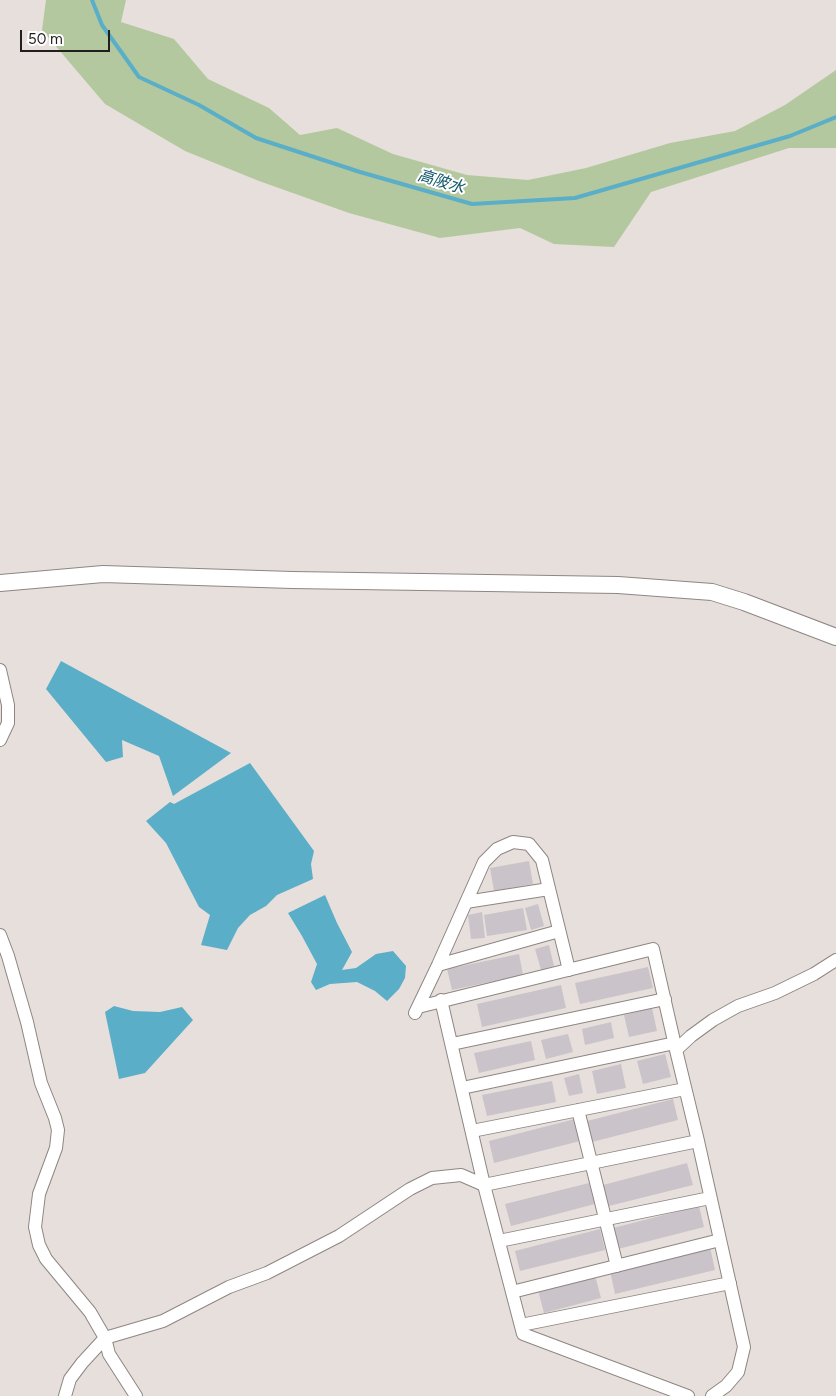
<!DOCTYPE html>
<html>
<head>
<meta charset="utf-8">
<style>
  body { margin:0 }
  #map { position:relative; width:836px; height:1396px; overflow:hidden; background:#e7dfdb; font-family:Figtree,sans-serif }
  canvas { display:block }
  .scale { position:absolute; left:20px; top:30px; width:90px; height:22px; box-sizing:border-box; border:2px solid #211e1d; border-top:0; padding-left:6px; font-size:15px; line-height:18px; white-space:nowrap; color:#211e1d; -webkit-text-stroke:4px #fff; paint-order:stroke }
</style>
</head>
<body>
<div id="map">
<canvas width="836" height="1396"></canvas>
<div class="scale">50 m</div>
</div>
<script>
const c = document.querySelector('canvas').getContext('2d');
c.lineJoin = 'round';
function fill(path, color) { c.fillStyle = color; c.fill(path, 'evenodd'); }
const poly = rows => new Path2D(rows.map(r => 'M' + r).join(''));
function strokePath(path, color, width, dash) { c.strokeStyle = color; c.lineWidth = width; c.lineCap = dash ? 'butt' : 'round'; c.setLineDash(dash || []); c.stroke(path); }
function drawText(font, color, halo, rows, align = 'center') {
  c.font = font + ' Figtree,"Noto Sans SC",sans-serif'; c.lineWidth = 4; c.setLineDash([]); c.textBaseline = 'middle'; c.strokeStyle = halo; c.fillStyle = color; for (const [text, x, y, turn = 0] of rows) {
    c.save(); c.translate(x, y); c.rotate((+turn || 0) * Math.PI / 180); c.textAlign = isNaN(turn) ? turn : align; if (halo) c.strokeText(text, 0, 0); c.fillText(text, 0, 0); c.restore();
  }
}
const green = poly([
  [46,0,126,0,121,22,174,39,208,79,269,108,300,135,337,128,393,154,467,175,528,180,586,168,670,143,735,131,785,105,836,70,836,148,789,148,651,192,614,247,554,244,520,228,440,238,349,213,259,181,185,151,105,104,42,30]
]);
const water = poly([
  [61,661,231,753,173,796,159,756,122,740,123,757,106,762,46,689],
  [250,763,314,851,311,864,313,879,277,895,266,906,250,915,238,928,227,950,201,945,210,915,199,907,166,843,146,821,170,802,174,804],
  [325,895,337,923,352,952,342,970,356,968,376,954,393,951,406,966,405,978,399,989,387,1001,375,991,357,982,330,984,316,990,311,982,317,964,302,936,288,913],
  [114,1006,133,1011,160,1012,182,1007,193,1020,145,1073,119,1079,105,1012]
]);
const stream = poly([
  [92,0,102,25,139,77,199,105,256,138,360,172,472,204,575,198,790,136,836,117]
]);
const building = poly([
  [529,861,533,884,494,891,490,868],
  [538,904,544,926,531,930,525,908],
  [523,908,527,930,487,936,484,915],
  [482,912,485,938,471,939,468,915],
  [549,945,554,966,541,970,535,949],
  [519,954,523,975,452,990,447,969],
  [648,967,653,988,580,1004,575,983],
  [561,985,566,1008,482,1027,477,1004],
  [652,1008,657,1031,629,1037,624,1015],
  [611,1022,614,1038,585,1045,582,1029],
  [568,1034,573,1052,546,1059,541,1040],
  [531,1041,535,1060,479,1073,474,1053],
  [665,1054,671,1077,643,1084,637,1061],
  [621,1064,626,1088,597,1094,592,1071],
  [579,1074,583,1093,569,1096,564,1078],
  [552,1081,556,1102,487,1116,482,1095],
  [673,1099,678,1120,592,1142,587,1121],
  [575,1119,580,1141,494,1163,489,1141],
  [687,1163,693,1185,609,1206,603,1185],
  [589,1183,595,1204,511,1226,505,1204],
  [699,1206,704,1227,618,1249,613,1228],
  [600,1229,605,1250,520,1271,515,1251],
  [710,1247,715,1270,615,1294,610,1271],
  [595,1275,601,1298,544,1313,538,1290]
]);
const minor = poly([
  [0,670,8,705,8,723,0,740],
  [466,902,549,889],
  [0,935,8,956,27,1022,41,1083,55,1118,58,1130,56,1148,39,1194,35,1227,39,1245,46,1259,90,1312,105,1338,109,1354,136,1396],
  [438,965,559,931],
  [441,1000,484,1185,523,1334,688,1396],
  [418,1007,653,949,676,1050],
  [415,1013,438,965,484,862,497,849,513,842,529,844,542,860,569,970],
  [452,1044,665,999],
  [462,1088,675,1043],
  [578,1110,617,1266],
  [472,1131,685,1089],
  [698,1141,744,1347,738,1372,726,1386,712,1396],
  [499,1241,710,1198],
  [512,1292,720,1240],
  [521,1325,730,1283],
  [65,1396,70,1379,82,1363,105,1338,163,1321,229,1287,267,1273,339,1236,410,1189,432,1178,461,1175,484,1185,698,1141,676,1050,691,1036,713,1020,738,1006,775,993,814,974,836,960]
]);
const tertiary = poly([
  [0,583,103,574,292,580,618,585,712,592,744,602,836,637]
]);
const waterNames = [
  ["高陂水",441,182,17]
];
fill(green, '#b4c89f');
fill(water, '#5aaec7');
strokePath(stream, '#5aaec7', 4);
fill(building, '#cac4ca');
strokePath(minor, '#8e8683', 14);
strokePath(tertiary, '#8e8683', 18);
strokePath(minor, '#fff', 12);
strokePath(tertiary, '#fff', 16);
drawText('italic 16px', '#145a6c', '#fff', waterNames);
</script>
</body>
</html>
